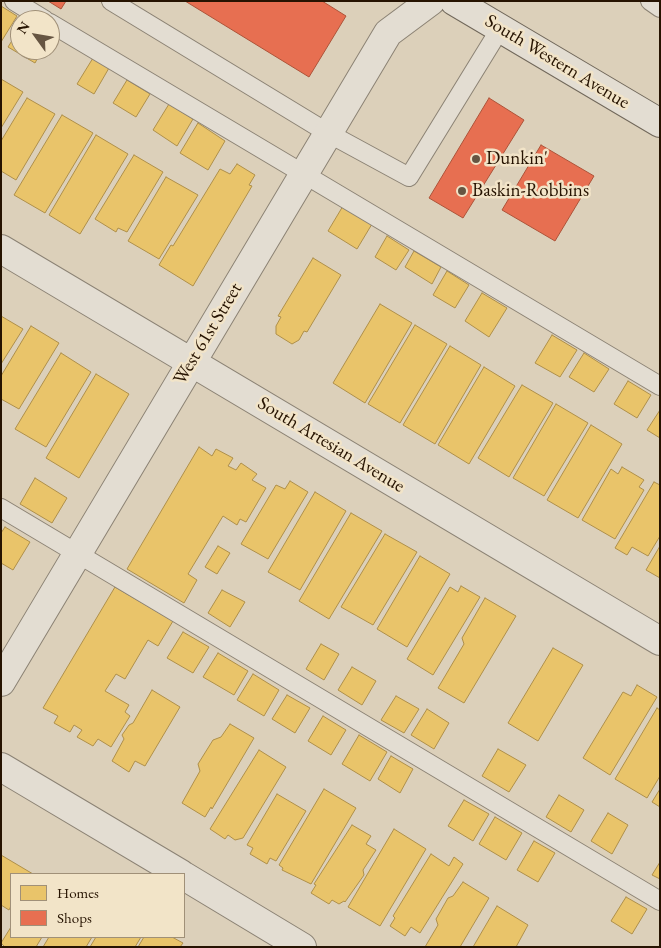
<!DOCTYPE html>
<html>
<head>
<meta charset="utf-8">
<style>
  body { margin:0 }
  #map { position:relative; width:661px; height:948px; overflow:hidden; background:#dcd0ba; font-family:"EB Garamond",serif }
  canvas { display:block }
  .frame { position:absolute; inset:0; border:2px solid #261301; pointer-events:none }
  .legend { position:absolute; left:10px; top:873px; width:175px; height:65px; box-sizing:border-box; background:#f2e4c8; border:1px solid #a09078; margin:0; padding:6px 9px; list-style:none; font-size:15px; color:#261301 }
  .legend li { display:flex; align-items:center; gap:10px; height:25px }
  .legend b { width:25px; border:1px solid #a09078 }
  .north { position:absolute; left:10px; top:10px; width:50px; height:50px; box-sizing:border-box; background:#f2e4c8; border:1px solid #a09078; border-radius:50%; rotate:302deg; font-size:14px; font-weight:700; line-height:20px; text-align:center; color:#261301 }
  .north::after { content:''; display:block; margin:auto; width:18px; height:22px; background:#665542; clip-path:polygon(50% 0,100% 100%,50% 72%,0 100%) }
</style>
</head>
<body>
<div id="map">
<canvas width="661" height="948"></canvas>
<div class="frame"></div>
<ul class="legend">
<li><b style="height:14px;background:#e9c46a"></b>Homes</li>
<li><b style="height:14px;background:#e76f51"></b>Shops</li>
</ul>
<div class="north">N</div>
</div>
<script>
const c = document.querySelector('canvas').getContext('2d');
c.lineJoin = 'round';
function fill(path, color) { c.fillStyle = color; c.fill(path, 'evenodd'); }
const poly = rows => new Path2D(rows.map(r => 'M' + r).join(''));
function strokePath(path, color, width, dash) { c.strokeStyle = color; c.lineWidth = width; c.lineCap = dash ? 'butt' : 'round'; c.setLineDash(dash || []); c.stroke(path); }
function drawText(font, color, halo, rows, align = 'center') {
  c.font = font + ' "EB Garamond",serif'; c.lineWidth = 5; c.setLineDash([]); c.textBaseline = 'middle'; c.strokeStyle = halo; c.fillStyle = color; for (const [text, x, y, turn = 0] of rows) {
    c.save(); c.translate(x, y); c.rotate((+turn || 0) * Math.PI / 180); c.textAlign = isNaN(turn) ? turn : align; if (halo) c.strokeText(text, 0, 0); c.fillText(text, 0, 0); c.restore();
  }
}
const homes = poly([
  [1,6,17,16,1,42,1,6],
  [20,28,20,50,42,50,35,63,8,47,20,28],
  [93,58,109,68,94,94,77,84,93,58],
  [1,79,23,92,1,128,1,79],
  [127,80,150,94,136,117,113,103,127,80],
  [27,98,55,114,16,180,1,171,1,141,27,98],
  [169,104,193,119,177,146,153,130,169,104],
  [62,115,93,133,45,213,14,195,62,115],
  [198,123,225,141,208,170,180,153,198,123],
  [96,135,128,154,80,234,49,215,96,135],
  [134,155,163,172,127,232,118,228,116,232,95,219,134,155],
  [237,164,255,175,249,185,252,186,193,286,159,265,171,245,173,246,220,169,230,174,237,164],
  [166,177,198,195,159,259,128,241,166,177],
  [343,206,372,224,357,249,328,231,343,206],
  [387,236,409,250,396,270,375,257,387,236],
  [414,251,441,267,432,284,405,267,414,251],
  [313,258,341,275,307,332,304,331,299,340,292,344,276,334,276,326,281,317,278,316,313,258],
  [447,271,469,285,455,308,433,295,447,271],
  [482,293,507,308,489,337,465,321,482,293],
  [380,304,412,323,365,403,333,383,380,304],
  [1,316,23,329,1,364,1,316],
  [415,325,447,344,400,423,368,404,415,325],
  [31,326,59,343,19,409,1,399,1,376,31,326],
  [552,335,577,350,560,377,535,363,552,335],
  [450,346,481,365,435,444,403,425,450,346],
  [61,353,91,372,46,447,15,429,61,353],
  [584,353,609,369,594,392,569,377,584,353],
  [484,367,515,386,469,464,438,445,484,367],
  [96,374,129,394,79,478,46,458,96,374],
  [628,381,651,395,637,418,614,404,628,381],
  [522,385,553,403,509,477,478,458,522,385],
  [556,404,588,423,544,496,513,478,556,404],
  [660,410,660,438,647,430,660,410],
  [591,425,622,444,578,518,547,500,591,425],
  [199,447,212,456,216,449,233,458,228,466,236,470,241,463,257,474,252,480,266,488,246,522,240,519,237,525,223,516,188,574,197,580,184,603,127,569,199,447],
  [622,467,644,480,639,487,644,490,615,539,582,520,611,469,618,474,622,467],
  [35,478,67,498,52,523,20,504,35,478],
  [290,481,308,492,268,559,241,544,276,485,285,489,290,481],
  [654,482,660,485,660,536,648,556,632,547,627,555,615,548,654,482],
  [315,492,346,511,300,590,268,572,315,492],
  [351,513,382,531,329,619,299,601,351,513],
  [5,527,30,542,13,570,1,563,1,533,5,527],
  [385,534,417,552,373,625,341,607,385,534],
  [218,546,230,553,217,574,205,567,218,546],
  [660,546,660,578,646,570,660,546],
  [420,556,450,574,407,647,377,629,420,556],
  [461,586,480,597,433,675,407,659,450,587,458,592,461,586],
  [115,587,173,621,158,646,148,640,125,679,116,674,105,691,129,705,125,712,130,716,111,747,98,739,93,746,77,737,82,730,74,725,70,732,54,723,58,716,43,708,115,587],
  [222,590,245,602,230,627,208,613,222,590],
  [485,598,516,616,464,703,438,688,464,644,462,638,485,598],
  [183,632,209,647,193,673,167,658,183,632],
  [321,644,339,654,324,680,306,669,321,644],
  [553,648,583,665,538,741,508,723,553,648],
  [218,653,248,671,234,695,203,677,218,653],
  [352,667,376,681,362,705,338,690,352,667],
  [253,674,279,690,264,716,237,700,253,674],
  [637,685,657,697,610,775,583,758,623,692,631,696,637,685],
  [152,690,180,707,145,766,135,761,129,772,112,761,124,739,122,735,129,725,133,723,152,690],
  [287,695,310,708,295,733,272,719,287,695],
  [396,696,419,709,404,733,381,720,396,696],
  [657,708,660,710,660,776,647,798,615,779,657,708],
  [427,709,449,723,434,749,411,735,427,709],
  [323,716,346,730,331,755,308,741,323,716],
  [230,724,254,738,212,809,211,807,205,817,182,803,200,771,198,764,213,740,221,737,230,724],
  [359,735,387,752,370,781,342,764,359,735],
  [498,749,526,765,509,792,482,776,498,749],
  [259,750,286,767,243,838,235,840,228,835,225,839,210,829,259,750],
  [391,756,413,769,400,793,378,779,391,756],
  [324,789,356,808,311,884,282,870,283,868,279,865,324,789],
  [660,789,660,807,652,802,660,789],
  [277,794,306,811,276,861,270,858,267,864,250,854,253,848,247,845,277,794],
  [559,795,584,810,571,832,546,817,559,795],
  [464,800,489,814,473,841,448,826,464,800],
  [608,813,628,825,612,854,591,841,608,813],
  [495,817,522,833,506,860,479,844,495,817],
  [352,825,371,836,366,844,376,850,363,870,364,875,345,902,344,901,339,904,332,900,329,904,311,893,316,885,314,884,352,825],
  [394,829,426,849,380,926,348,907,394,829],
  [534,841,555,853,538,882,517,870,534,841],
  [431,854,449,866,454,857,463,864,420,933,411,927,405,936,390,926,395,918,393,916,431,854],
  [1,855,33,874,11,874,11,906,9,910,1,905,1,855],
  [660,862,660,879,652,875,660,862],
  [463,882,489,898,460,947,425,947,438,925,436,919,448,898,453,896,463,882],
  [626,897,647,909,632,934,611,921,626,897],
  [497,906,528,925,516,947,473,947,497,906],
  [11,927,11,937,42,937,36,947,5,947,1,943,11,927],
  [49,937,92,937,86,947,43,947,49,937],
  [96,937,141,937,135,947,90,947,96,937],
  [144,937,172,937,183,943,180,947,138,947,144,937]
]);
const shops = poly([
  [48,1,66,1,61,9,48,1],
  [185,1,322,1,346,16,309,77,185,1],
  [489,98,524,120,463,218,429,198,489,98],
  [541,145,594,176,555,241,502,210,541,145]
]);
const lane = poly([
  [14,1,45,20],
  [111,1,328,133,409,177,500,29],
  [650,1,660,8],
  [50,23,660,386],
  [1,508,660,901]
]);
const street = poly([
  [1,249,660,641],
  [1,682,388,33,431,1],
  [1,767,181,874],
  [184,876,302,947]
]);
const secondary = poly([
  [454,1,660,123]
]);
const markers = [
  [476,159,5,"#665542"],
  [462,191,5,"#665542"]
];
const streetNames = [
  ["South Western Avenue",557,62,31],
  ["West 61st Street",208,334,-59],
  ["South Artesian Avenue",331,445,31]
];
const poiNames = [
  ["Dunkin'",486,159],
  ["Baskin-Robbins",472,191]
];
fill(homes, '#e9c46a');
strokePath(homes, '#ae8f4a', 1);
fill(shops, '#e76f51');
strokePath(shops, '#ad5339', 1);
strokePath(lane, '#8b8274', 20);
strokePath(street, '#8b8274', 30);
strokePath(secondary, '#71685b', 30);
strokePath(lane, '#e3ddd2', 18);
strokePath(street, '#e3ddd2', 28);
strokePath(secondary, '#e3ddd2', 28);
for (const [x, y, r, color] of markers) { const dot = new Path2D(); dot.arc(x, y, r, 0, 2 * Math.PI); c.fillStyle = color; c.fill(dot); strokePath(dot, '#f2e4c8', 2); }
drawText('19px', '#261301', '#f2e4c8', streetNames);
drawText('19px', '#261301', '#f2e4c8', poiNames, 'left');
</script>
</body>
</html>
